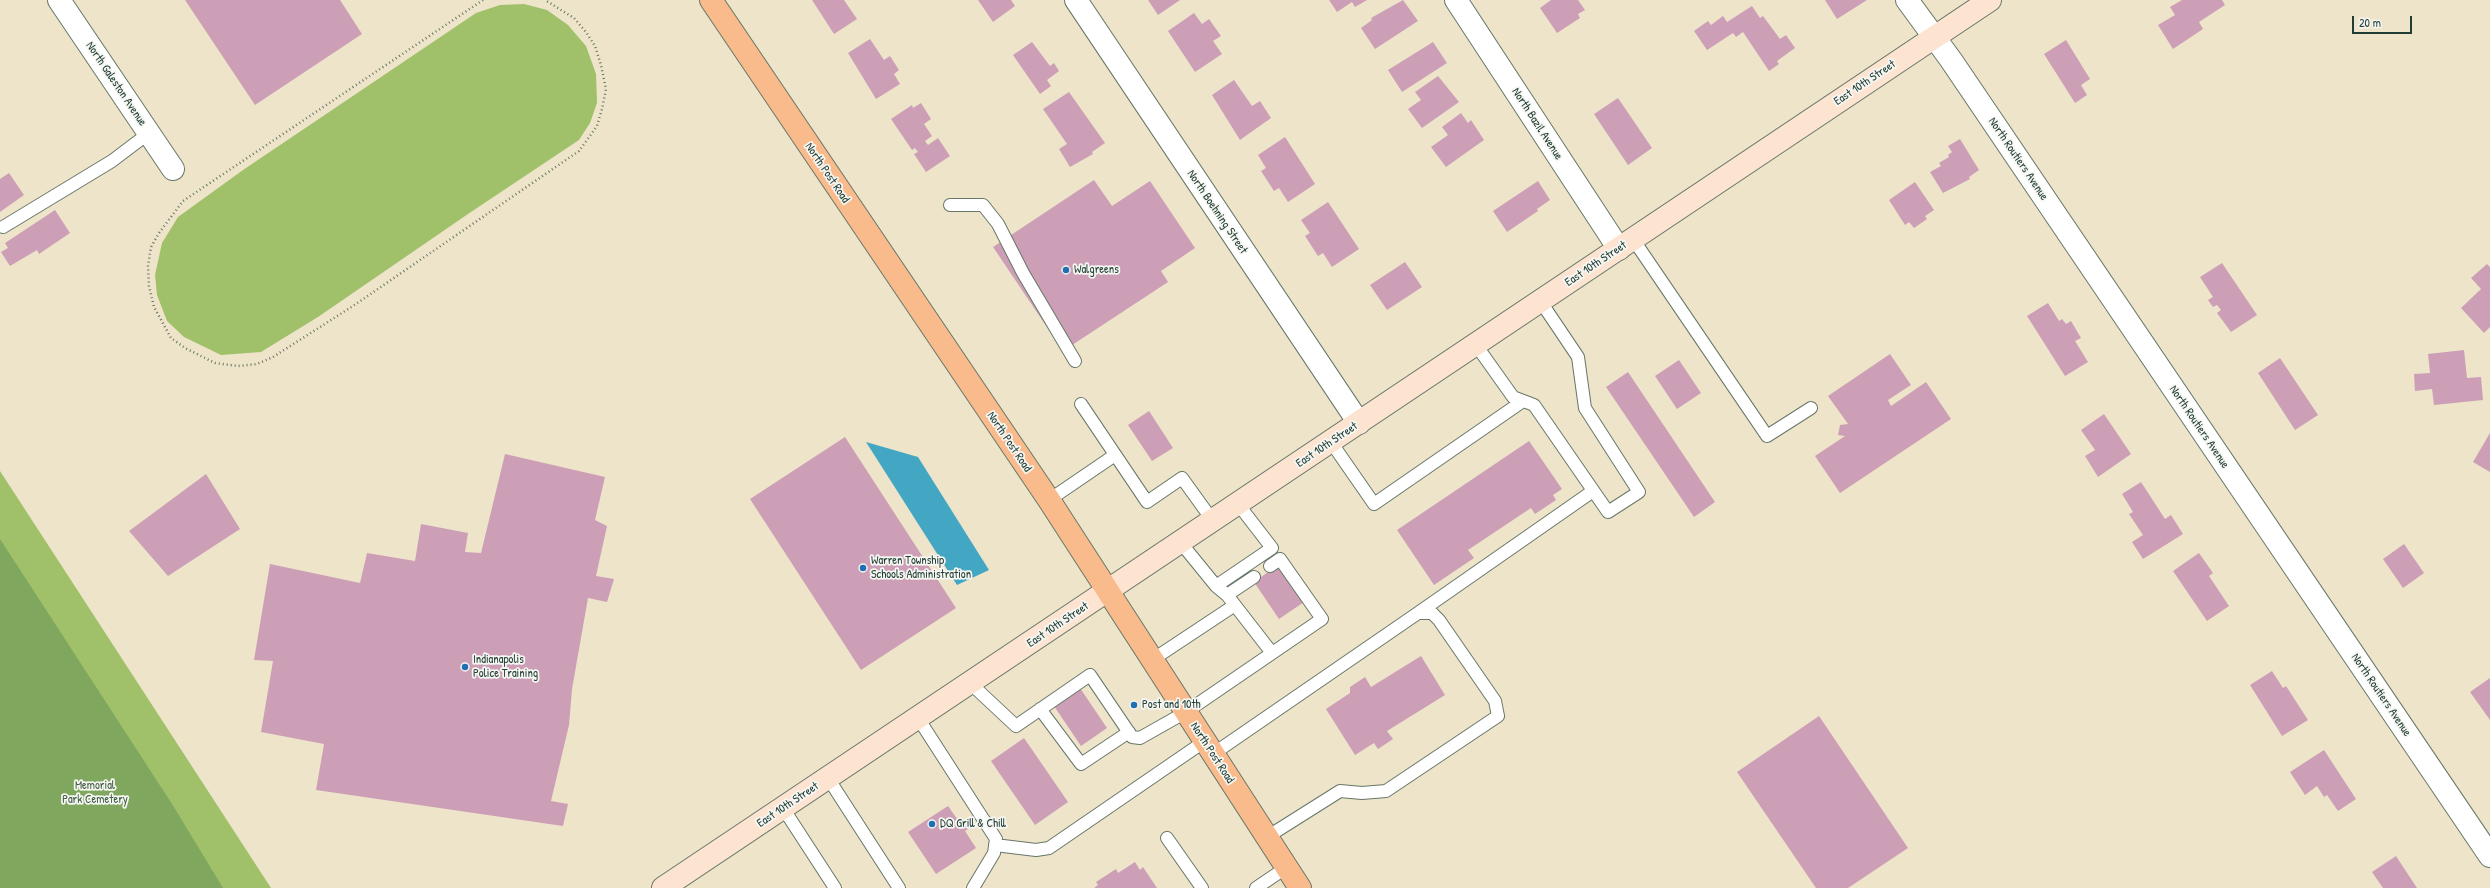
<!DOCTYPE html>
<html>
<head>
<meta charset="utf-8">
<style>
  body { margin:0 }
  #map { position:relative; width:2490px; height:888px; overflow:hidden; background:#eee4ca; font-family:"Patrick Hand",sans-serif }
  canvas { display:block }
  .scale { position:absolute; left:2352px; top:16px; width:60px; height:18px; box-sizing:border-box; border:2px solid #1f3d34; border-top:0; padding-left:5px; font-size:12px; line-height:14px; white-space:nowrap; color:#1f3d34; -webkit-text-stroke:3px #f6f6f2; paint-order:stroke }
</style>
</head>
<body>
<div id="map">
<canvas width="2490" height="888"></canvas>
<div class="scale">20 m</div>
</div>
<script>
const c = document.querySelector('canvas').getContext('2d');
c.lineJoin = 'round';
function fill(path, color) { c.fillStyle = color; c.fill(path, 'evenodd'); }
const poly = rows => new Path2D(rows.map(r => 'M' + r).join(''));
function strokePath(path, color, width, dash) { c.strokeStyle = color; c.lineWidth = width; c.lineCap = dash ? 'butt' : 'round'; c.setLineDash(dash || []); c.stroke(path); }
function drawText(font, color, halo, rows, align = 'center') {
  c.font = font + ' "Patrick Hand",sans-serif'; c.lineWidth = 3.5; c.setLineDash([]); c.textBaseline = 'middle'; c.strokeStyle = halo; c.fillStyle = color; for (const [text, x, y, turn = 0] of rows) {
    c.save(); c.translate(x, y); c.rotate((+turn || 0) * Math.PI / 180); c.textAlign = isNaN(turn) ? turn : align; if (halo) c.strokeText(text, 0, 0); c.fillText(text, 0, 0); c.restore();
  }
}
const green = poly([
  [524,4,547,10,568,25,586,46,596,74,597,103,590,123,579,140,468,214,318,317,261,352,221,355,184,337,167,321,157,295,155,275,162,243,178,217,243,170,476,13,500,5],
  [0,471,271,888,0,888]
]);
const forest = poly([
  [0,539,172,804,223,888,0,888]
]);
const water = poly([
  [866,442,918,457,989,570,957,585]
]);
const building = poly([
  [185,0,340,0,362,34,255,105],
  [812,0,844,0,857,19,834,34],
  [978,0,1011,0,1015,6,993,22],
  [1148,0,1180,0,1158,15],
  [1329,0,1367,0,1355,7,1352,2,1337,12],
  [1403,0,1418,21,1375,49,1361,28,1372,20,1371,18],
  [1551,0,1578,0,1585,10,1578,14,1580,18,1557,33,1540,8],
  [1825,0,1867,0,1837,19],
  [2182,0,2222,0,2225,5,2199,22,2203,29,2173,49,2158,25,2175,15,2170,7],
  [1752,6,1760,18,1763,16,1780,39,1786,35,1795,48,1777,61,1779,64,1769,71,1743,32,1736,37,1733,33,1707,50,1694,31,1708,21,1711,25,1723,16,1727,22],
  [1194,13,1202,24,1209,19,1221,36,1213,41,1222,54,1195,72,1168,31],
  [870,39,884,60,890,56,899,70,894,74,900,84,876,99,848,53],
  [2066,40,2090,79,2081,85,2087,95,2075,103,2044,54],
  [1032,42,1050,66,1054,63,1059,71,1047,80,1051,86,1040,94,1013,55],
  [1433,42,1447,63,1402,92,1388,70],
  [1438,76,1459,102,1422,128,1408,109,1421,100,1415,92],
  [1234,80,1252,106,1260,101,1271,118,1240,140,1212,95],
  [1069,92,1105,143,1092,152,1093,154,1070,167,1059,149,1067,144,1043,109],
  [1618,98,1652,148,1628,165,1594,114],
  [921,103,931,119,924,124,932,136,925,141,928,145,938,138,950,156,926,172,914,154,918,152,915,148,912,150,891,119,912,105,913,108],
  [1461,113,1468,123,1471,120,1484,140,1446,167,1431,147,1448,135,1442,127],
  [1285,137,1315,184,1288,202,1279,188,1274,191,1261,171,1266,168,1258,155],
  [1960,139,1979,170,1969,177,1970,179,1943,193,1930,172,1941,166,1939,163,1949,157,1948,155,1952,152,1948,146],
  [9,173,24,195,0,212,0,179],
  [1094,180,1112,206,1150,181,1195,248,1161,271,1168,282,1063,351,993,247],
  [1538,181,1550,200,1537,209,1538,211,1507,232,1493,211],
  [1915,182,1934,210,1925,216,1927,219,1914,228,1909,222,1905,225,1889,200],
  [1328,202,1359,249,1332,267,1323,253,1318,256,1305,236,1310,233,1301,220],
  [55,210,70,233,39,254,37,250,10,266,1,252,8,248,5,243],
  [1405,262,1422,287,1387,310,1370,285],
  [2222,263,2257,315,2231,332,2217,313,2221,310,2217,305,2213,307,2208,300,2213,297,2200,277],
  [2487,264,2490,267,2490,327,2484,333,2461,308,2481,289,2471,278],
  [2048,303,2059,321,2062,319,2066,324,2071,321,2081,338,2075,341,2088,362,2065,376,2027,316],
  [2464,350,2467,378,2481,377,2483,400,2434,405,2432,389,2415,391,2414,374,2430,373,2428,354],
  [1890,354,1911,385,1888,400,1891,406,1926,382,1951,419,1840,493,1815,456,1845,436,1838,435,1840,425,1848,424,1828,396],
  [2280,358,2318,415,2295,430,2258,373],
  [1679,360,1701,393,1677,409,1655,376],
  [1628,372,1715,502,1694,517,1606,387],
  [1149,411,1173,448,1152,461,1128,425],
  [2104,414,2131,454,2098,477,2085,456,2095,450,2081,430],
  [2490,433,2490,472,2473,462],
  [845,437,956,608,861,670,750,499],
  [1529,441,1562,489,1553,495,1556,500,1535,514,1531,508,1468,550,1474,558,1434,585,1397,530],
  [505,454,605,477,595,520,607,526,596,576,614,579,607,602,588,598,572,689,569,725,551,801,568,804,563,826,316,790,324,744,261,732,273,661,254,660,270,564,360,583,367,553,415,561,421,524,468,533,465,552,481,553],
  [206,474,240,529,168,576,129,531],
  [2141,482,2165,519,2171,515,2183,534,2143,559,2132,542,2143,535,2129,514,2133,512,2122,494],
  [2404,544,2424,573,2403,588,2383,559],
  [2199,553,2213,573,2209,576,2229,606,2207,621,2173,571],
  [1278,565,1304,602,1279,619,1254,582],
  [1421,656,1445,695,1387,731,1393,739,1378,749,1374,743,1355,755,1326,709,1350,693,1350,687,1365,677,1371,687],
  [2272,671,2283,688,2286,686,2308,720,2282,736,2250,685],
  [2490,678,2490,720,2470,692],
  [1080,688,1107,728,1081,746,1054,706],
  [1819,716,1908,848,1848,888,1816,888,1737,772],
  [1024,738,1068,802,1035,825,991,761],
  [2324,750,2356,799,2338,811,2327,795,2324,797,2317,786,2305,795,2290,772],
  [948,806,960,823,965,820,970,828,965,831,976,848,936,874,908,832],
  [2396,856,2417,888,2383,888,2372,872],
  [1135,862,1140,870,1143,867,1157,888,1094,888,1098,885,1096,882,1116,869,1118,873]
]);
const path = poly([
  [483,0,183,201,159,233,151,247,148,266,149,286,154,307,171,338,185,348,215,363,238,366,257,364,273,357,353,306,579,151,597,126,602,109,606,89,601,65,595,46,586,32,574,18,545,0]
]);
const service = poly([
  [950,205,983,205,998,224,1023,273,1075,361],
  [3,227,112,161,149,133],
  [1633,239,1767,436,1811,408],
  [1476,345,1513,397,1534,405,1608,512,1639,492,1585,408,1578,357,1541,302],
  [1081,404,1147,502,1182,478,1213,521],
  [1331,442,1374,504,1523,401],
  [1049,500,1115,455],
  [1181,543,1216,586,1227,595,1272,653],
  [1216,586,1272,548,1238,504],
  [1227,595,1254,577],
  [1418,613,1593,491],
  [1152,660,1235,605],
  [970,683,1016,726,1090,675,1132,737,1140,738,1186,712,1322,619,1280,559,1270,566],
  [1040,709,1081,764,1129,732],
  [918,718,996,839,994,853,973,888],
  [1213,754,1418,613,1432,613,1439,620,1495,701,1498,716,1386,791,1362,793,1340,791,1267,837],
  [828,778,899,888],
  [783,808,835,888],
  [1167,838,1202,888],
  [995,845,1036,850,1049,848,1205,741],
  [1256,888,1287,867]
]);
const minor = poly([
  [59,0,173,169],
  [1076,0,1359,423],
  [1456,0,1619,249],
  [1907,0,1951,60,2490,856]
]);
const secondary = poly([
  [663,888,1990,0]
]);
const primary = poly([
  [711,0,1049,500,1300,888]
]);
const markers = [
  [1066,270,4,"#1f6fb2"],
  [863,568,4,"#1f6fb2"],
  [465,667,4,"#1f6fb2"],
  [1134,705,4,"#1f6fb2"],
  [932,824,4,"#1f6fb2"]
];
const streetNames = [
  ["East 10th Street",1865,83,-34],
  ["North Galeston Avenue",116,84,56],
  ["North Bazil Avenue",1537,124,57],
  ["North Routiers Avenue",2018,159,56],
  ["North Post Road",827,173,56],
  ["North Boehning Street",1217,212,56],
  ["East 10th Street",1596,264,-34],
  ["North Routiers Avenue",2199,427,56],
  ["North Post Road",1009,442,56],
  ["East 10th Street",1327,445,-34],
  ["East 10th Street",1058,625,-34],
  ["North Routiers Avenue",2381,695,56],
  ["North Post Road",1212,753,57],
  ["East 10th Street",788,805,-34]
];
const poiNames = [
  ["Walgreens",1074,270],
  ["Warren Township",871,561],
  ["Schools Administration",871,575],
  ["Indianapolis",473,660],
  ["Police Training",473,674],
  ["Post and 10th",1142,705],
  ["DQ Grill & Chill",940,824]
];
const parkNames = [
  ["Memorial",95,786],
  ["Park Cemetery",95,800]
];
fill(green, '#a0c16a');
fill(forest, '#80a75e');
fill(water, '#43a7c3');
fill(building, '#cc9fb6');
strokePath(service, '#677768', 14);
strokePath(minor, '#677768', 24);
strokePath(secondary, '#677768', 24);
strokePath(primary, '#677768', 24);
strokePath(path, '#677768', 2.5, [1, 3]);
strokePath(service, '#fff', 12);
strokePath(minor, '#fff', 22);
strokePath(secondary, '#fde4d1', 22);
strokePath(primary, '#fabb8c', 22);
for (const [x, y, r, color] of markers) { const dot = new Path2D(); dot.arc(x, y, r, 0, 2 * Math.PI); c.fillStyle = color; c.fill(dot); strokePath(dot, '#f6f6f2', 1.5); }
drawText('12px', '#1f3d34', '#f6f6f2', streetNames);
drawText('12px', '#1f3d34', '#f6f6f2', poiNames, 'left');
drawText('12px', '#3f5e42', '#f6f6f2', parkNames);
</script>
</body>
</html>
